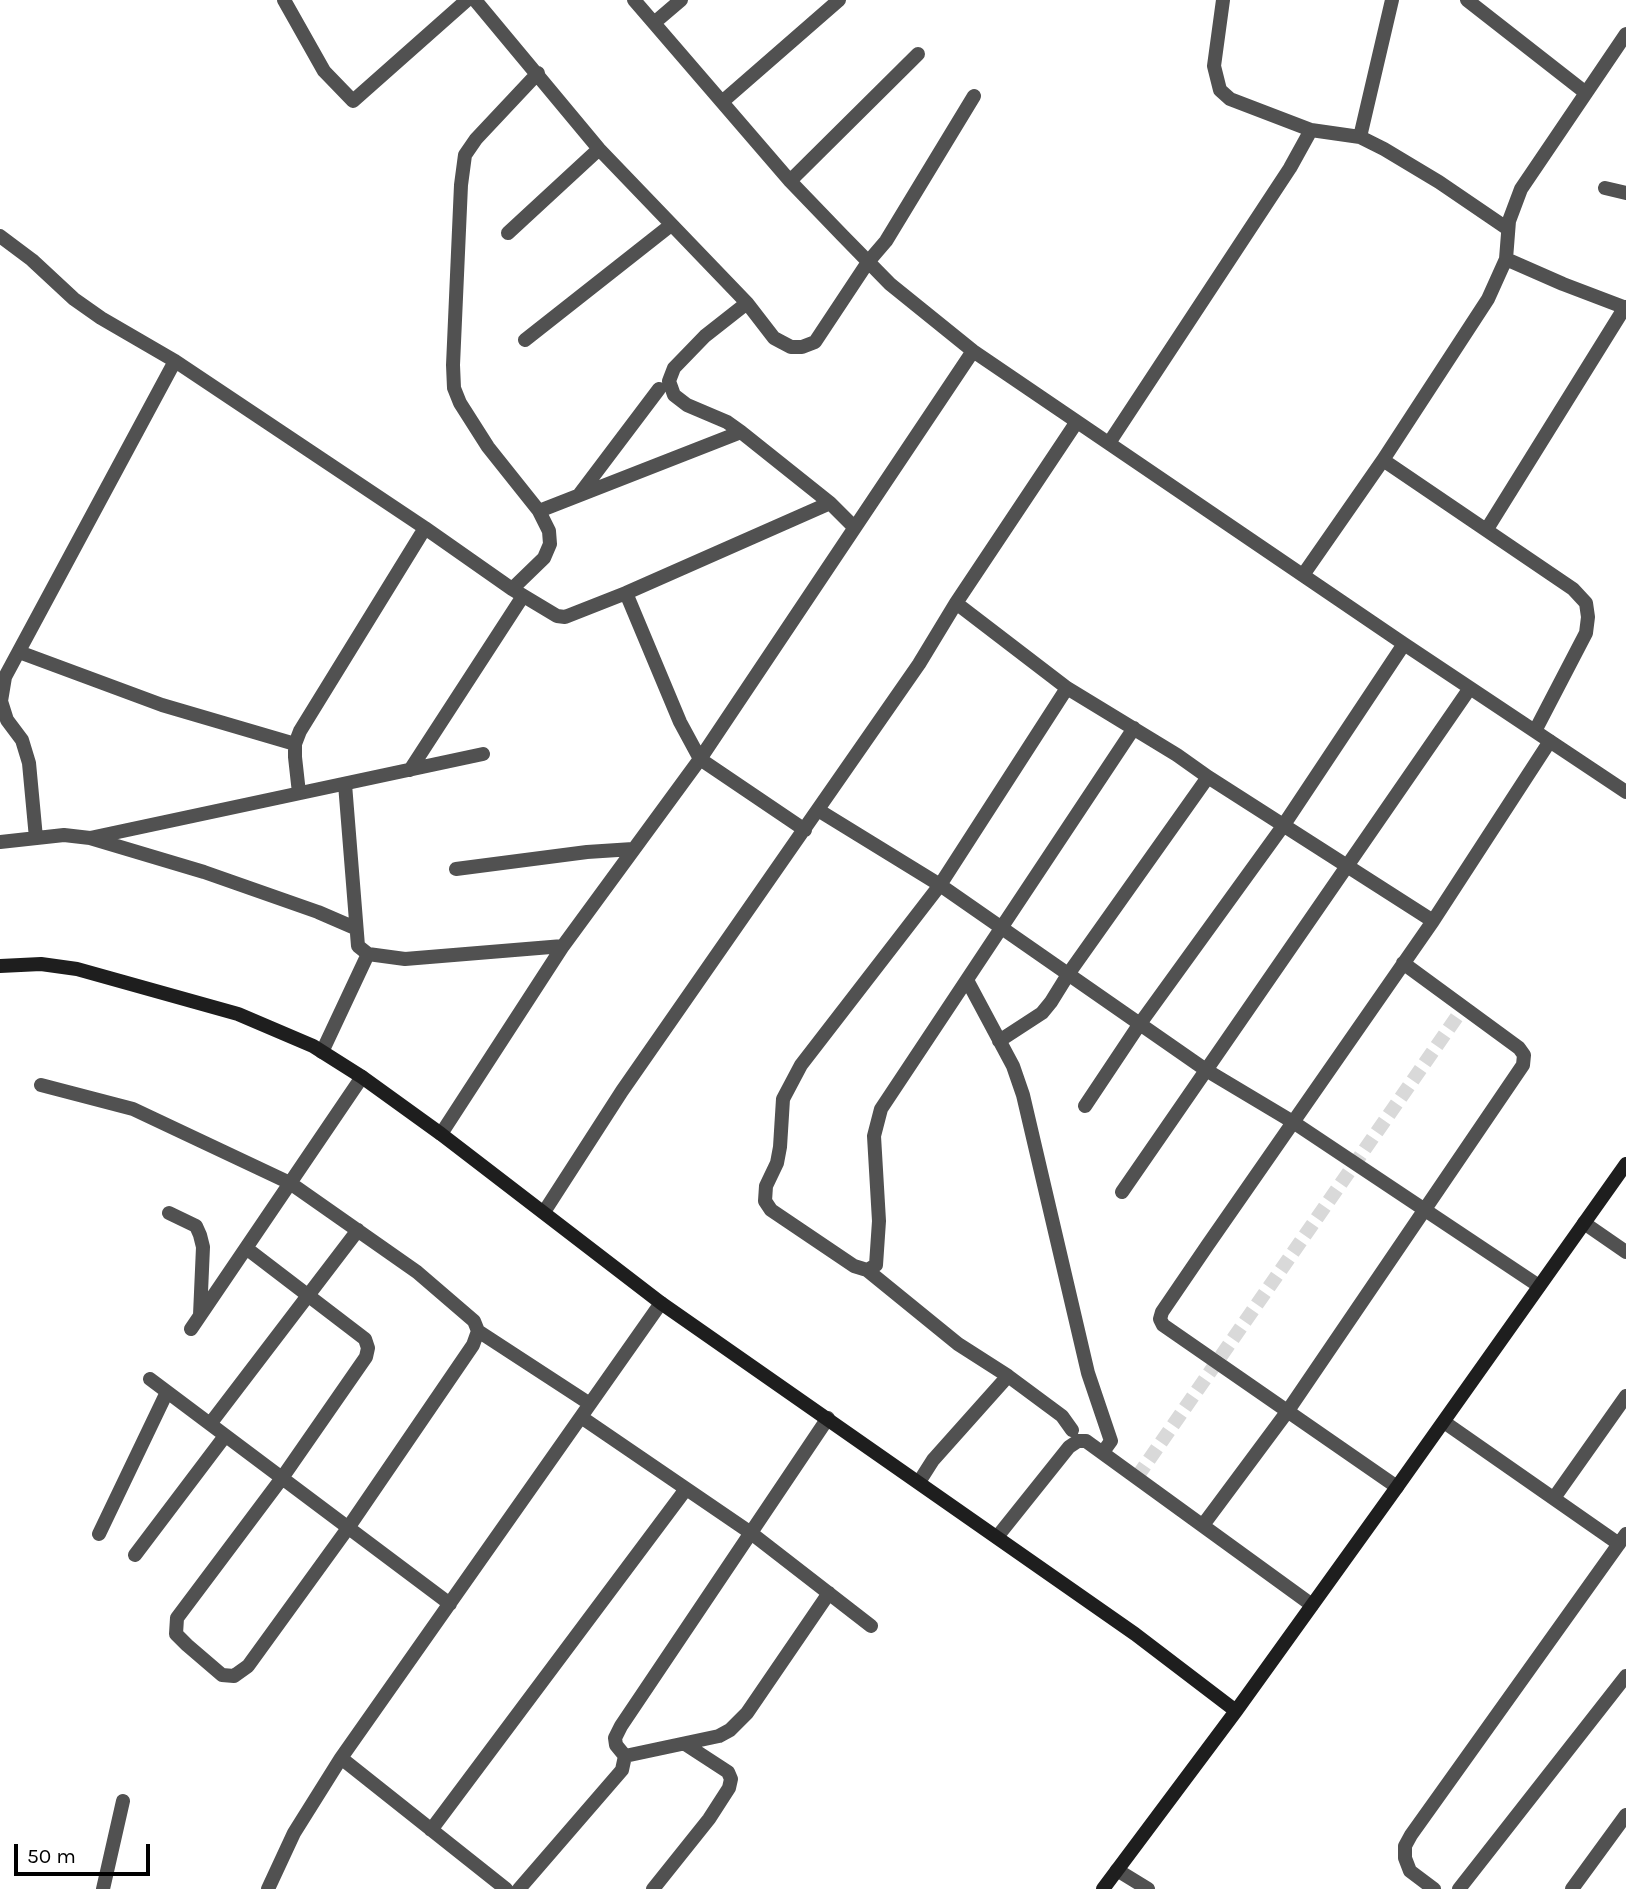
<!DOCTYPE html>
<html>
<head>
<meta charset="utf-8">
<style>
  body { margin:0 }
  #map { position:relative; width:1626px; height:1889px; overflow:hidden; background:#fff; font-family:Karla,sans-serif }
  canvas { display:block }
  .scale { position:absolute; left:14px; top:1844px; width:136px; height:32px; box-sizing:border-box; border:4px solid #000; border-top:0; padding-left:9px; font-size:21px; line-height:24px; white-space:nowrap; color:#000; -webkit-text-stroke:5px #fff; paint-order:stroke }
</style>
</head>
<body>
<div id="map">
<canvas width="1626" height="1889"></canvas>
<div class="scale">50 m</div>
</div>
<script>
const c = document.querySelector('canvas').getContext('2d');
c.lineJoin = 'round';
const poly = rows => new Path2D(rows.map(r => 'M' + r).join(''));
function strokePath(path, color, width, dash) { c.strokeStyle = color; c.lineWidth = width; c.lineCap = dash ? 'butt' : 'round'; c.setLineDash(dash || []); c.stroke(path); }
const streetTunnel = poly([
  [1137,1477,1463,1008]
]);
const street = poly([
  [284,0,324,71,353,101,467,0],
  [475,0,599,149,747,303,774,338,791,347,802,347,815,342,868,262,886,241,974,96],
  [634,0,790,181,842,235,890,284,973,351,1404,644,1626,792],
  [1223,0,1214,66,1220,90,1230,99,1311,130,1360,137,1384,149,1439,182,1508,229],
  [1467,0,1586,93],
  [654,23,681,0],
  [722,102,839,0],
  [1360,137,1392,0],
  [790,181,918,54],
  [1605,188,1626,193],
  [508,233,599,149],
  [0,236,32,260,74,299,101,318,175,361,425,528,512,589,557,616,565,617,626,593,830,503],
  [1506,259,1563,284,1626,308],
  [747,303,705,336,674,368,669,381,674,395,687,405,727,422,741,432,830,503,854,527],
  [525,340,671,225],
  [1109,443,1290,168,1311,130],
  [1383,460,1573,589,1586,603,1588,617,1586,633,1535,731],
  [579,495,659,389],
  [539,511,741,432],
  [1487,529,1625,307],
  [1303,575,1383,460,1488,299,1506,259,1509,221,1521,189,1626,34],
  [512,589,544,558,550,544,549,531,539,511,488,447,460,403,454,388,453,365,461,185,465,155,476,139,538,73],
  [626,593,680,722,700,759,805,830],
  [956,603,1067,688,1177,755,1208,777,1433,921],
  [19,652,162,705,295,744],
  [1067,688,940,885,801,1065,783,1099,780,1147,777,1163,766,1186,765,1201,771,1210,854,1266,867,1270,876,1265,879,1221,874,1136,881,1109,1134,728],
  [410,770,523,596],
  [345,784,358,946,368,954,405,959,563,946],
  [299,793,295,757,295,744,300,731,425,528],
  [818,810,940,885,1206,1070,1293,1122,1539,1286],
  [36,838,29,763,22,740,7,720,1,701,5,677,175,361],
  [90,838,483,754],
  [0,842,64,835,90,838,204,872,318,912,355,928],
  [456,869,587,852,633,849],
  [967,980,1013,1066,1023,1095,1088,1373,1111,1441,1103,1452],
  [999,1041,1042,1013,1051,1002,1069,973,1208,777],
  [322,1052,368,954],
  [41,1085,133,1109,290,1183,417,1272,474,1321,478,1331,473,1345,348,1528,248,1666,234,1676,222,1675,187,1645,176,1634,177,1618,282,1478,366,1357,368,1348,365,1339,246,1248],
  [1085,1106,1139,1025,1283,826,1404,644],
  [441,1134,563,946,700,759,973,351],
  [1122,1192,1470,688],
  [544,1212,622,1091,919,664,956,603,1076,423],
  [169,1213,196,1226,200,1235,203,1247,200,1315],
  [1584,1223,1626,1252],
  [867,1270,958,1344,1008,1376,1062,1416,1072,1430],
  [191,1329,362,1077],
  [478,1331,590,1404],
  [150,1379,450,1604],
  [581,1417,751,1533,871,1626],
  [1444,1422,1619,1544],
  [210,1424,358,1230],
  [919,1482,933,1460,1008,1376],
  [1397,1487,1163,1325,1160,1319,1162,1312,1207,1246,1433,921,1550,741],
  [1554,1498,1626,1396],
  [1203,1525,1287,1412,1523,1065,1524,1055,1519,1048,1403,963],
  [99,1534,167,1392],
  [997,1537,1069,1447,1078,1441,1086,1441,1312,1605],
  [135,1555,225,1436],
  [625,1756,719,1736,730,1730,747,1713,829,1593],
  [341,1758,506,1889],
  [431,1830,686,1489],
  [1117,1870,1148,1889],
  [103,1889,123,1801],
  [268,1889,294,1833,341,1758,661,1303],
  [519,1889,622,1770,625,1756,616,1745,615,1738,621,1726,828,1418],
  [653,1889,709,1819,729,1788,731,1779,728,1772,685,1744],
  [1434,1889,1410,1871,1405,1858,1405,1846,1411,1835,1626,1534],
  [1459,1889,1626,1676],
  [1572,1889,1626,1815]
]);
const secondary = poly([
  [0,966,41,964,77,969,238,1014,313,1046,362,1077,441,1134,661,1303,1135,1634,1236,1711],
  [1103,1889,1236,1711,1397,1487,1626,1164]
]);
strokePath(streetTunnel, '#d9d9d9', 14, [14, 7]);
strokePath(street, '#515151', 14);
strokePath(secondary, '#1e1e1e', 14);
</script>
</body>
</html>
